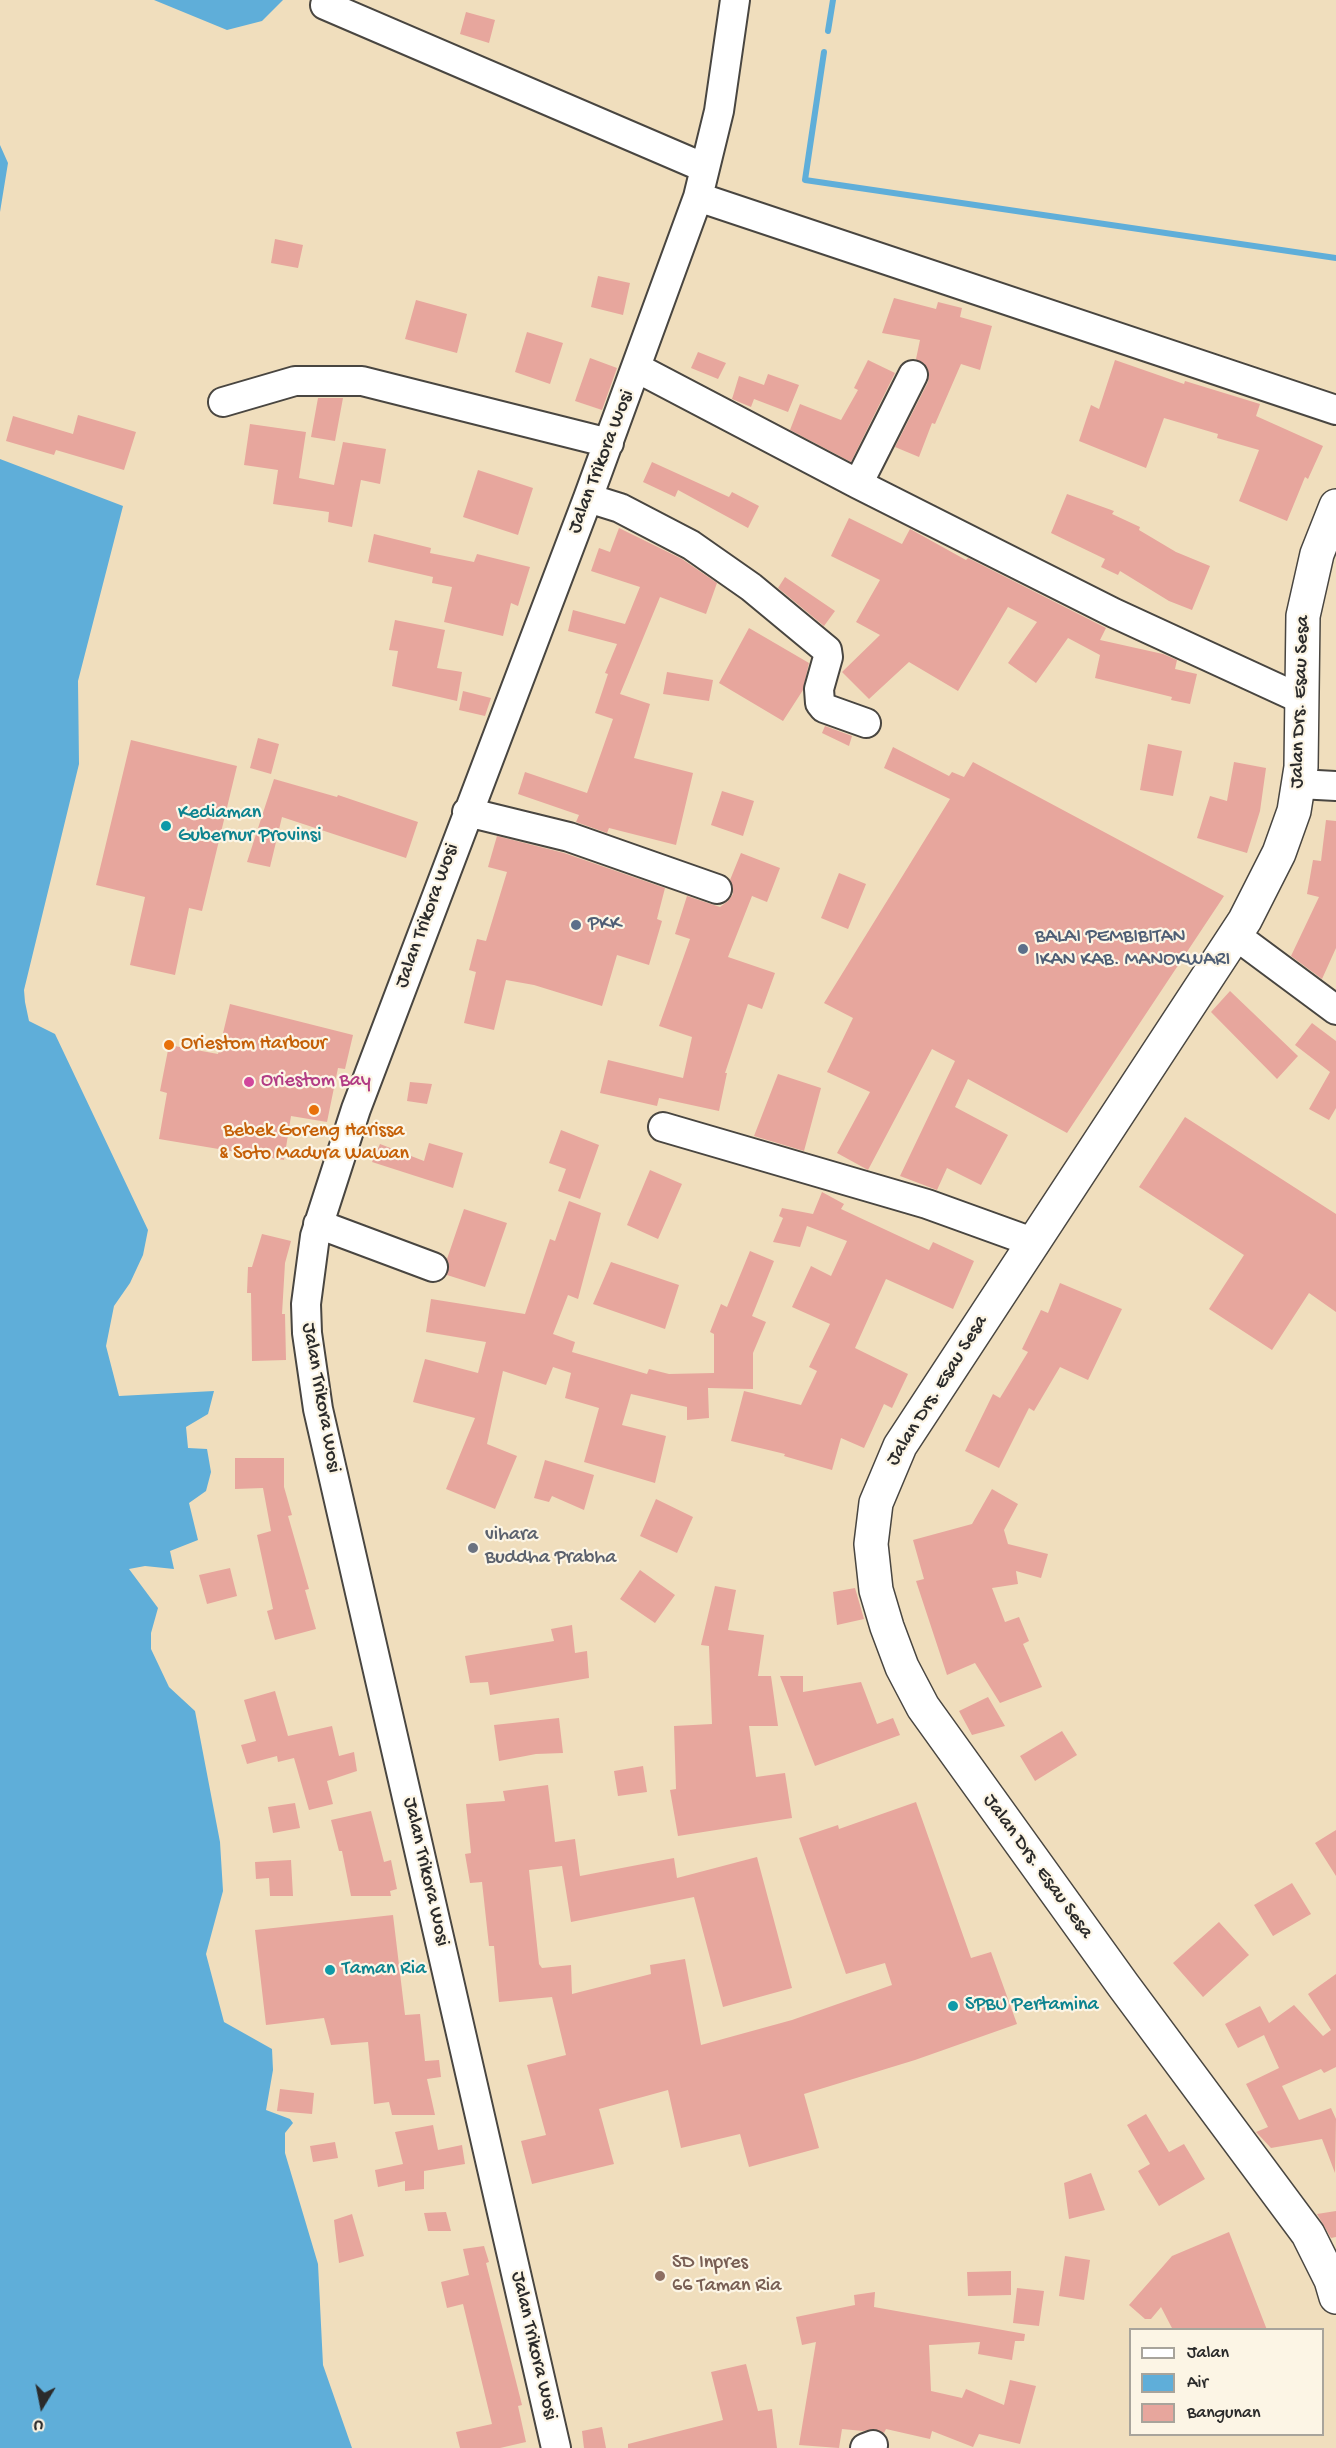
<!DOCTYPE html>
<html>
<head>
<meta charset="utf-8">
<style>
  body { margin:0 }
  #map { position:relative; width:1336px; height:2448px; overflow:hidden; background:#f0debd; font-family:"Gochi Hand",sans-serif }
  canvas { display:block }
  .legend { position:absolute; left:1129px; top:2328px; width:195px; height:108px; box-sizing:border-box; background:#fcf5e5; border:2px solid #a8a49b; margin:0; padding:8px 10px; list-style:none; font-size:18px; color:#2b2b2b }
  .legend li { display:flex; align-items:center; gap:12px; height:30px }
  .legend b { width:30px; border:2px solid #a8a49b }
  .north { position:absolute; left:12px; top:2376px; width:60px; height:60px; -webkit-text-stroke:4px #fcf5e5; paint-order:stroke; rotate:190deg; font-size:16px; font-weight:700; line-height:24px; text-align:center; color:#2b2b2b }
  .north::after { content:''; display:block; margin:auto; width:21px; height:27px; background:#2b2b2b; clip-path:polygon(50% 0,100% 100%,50% 72%,0 100%) }
</style>
</head>
<body>
<div id="map">
<canvas width="1336" height="2448"></canvas>
<ul class="legend">
<li><b style="height:8px;background:#fff"></b>Jalan</li>
<li><b style="height:16px;background:#5faed9"></b>Air</li>
<li><b style="height:16px;background:#e7a69d"></b>Bangunan</li>
</ul>
<div class="north">U</div>
</div>
<script>
const c = document.querySelector('canvas').getContext('2d');
c.lineJoin = 'round';
function fill(path, color) { c.fillStyle = color; c.fill(path, 'evenodd'); }
const poly = rows => new Path2D(rows.map(r => 'M' + r).join(''));
function strokePath(path, color, width, dash) { c.strokeStyle = color; c.lineWidth = width; c.lineCap = dash ? 'butt' : 'round'; c.setLineDash(dash || []); c.stroke(path); }
function drawText(font, color, halo, rows, align = 'center') {
  c.font = font + ' "Gochi Hand",sans-serif'; c.lineWidth = 4.5; c.setLineDash([]); c.textBaseline = 'middle'; c.strokeStyle = halo; c.fillStyle = color; for (const [text, x, y, turn = 0] of rows) {
    c.save(); c.translate(x, y); c.rotate((+turn || 0) * Math.PI / 180); c.textAlign = isNaN(turn) ? turn : align; if (halo) c.strokeText(text, 0, 0); c.fillText(text, 0, 0); c.restore();
  }
}
const water = poly([
  [154,0,283,0,262,21,227,30],
  [0,145,8,163,0,212],
  [0,459,123,506,78,681,79,764,24,990,25,1002,29,1021,55,1034,148,1230,143,1255,130,1283,114,1306,106,1346,119,1396,214,1391,208,1414,186,1427,188,1448,207,1449,211,1472,206,1491,189,1503,198,1540,170,1551,174,1569,145,1566,129,1569,158,1608,151,1633,151,1649,169,1687,195,1711,220,1842,223,1891,206,1954,224,2022,272,2049,273,2070,266,2110,290,2119,293,2123,285,2133,285,2153,318,2264,323,2365,352,2448,0,2448]
]);
const stream = poly([
  [828,31,833,0],
  [824,52,805,180,1336,258]
]);
const building = poly([
  [466,12,495,20,489,43,460,34],
  [275,239,303,245,298,268,271,263],
  [598,276,630,283,623,315,591,307],
  [894,298,936,309,938,302,962,308,960,317,992,326,980,370,961,364,935,424,932,423,919,457,895,447,928,382,929,374,926,366,916,359,920,340,882,333],
  [416,300,467,314,457,353,405,339],
  [527,332,563,343,550,384,515,372],
  [698,352,726,363,718,379,691,368],
  [590,358,617,368,602,410,575,401],
  [868,360,895,373,851,462,790,430,800,404,841,420,858,390,854,388],
  [1115,360,1184,384,1185,381,1260,404,1256,416,1323,446,1308,479,1305,477,1287,521,1239,501,1259,450,1217,438,1218,434,1164,418,1146,468,1079,441,1091,405,1099,409],
  [768,374,799,385,788,412,754,399,751,407,732,399,739,376,764,385],
  [318,398,343,398,335,441,311,437],
  [78,415,136,432,124,470,56,450,54,455,6,441,13,416,73,434],
  [250,424,306,432,299,478,334,485,343,442,386,449,380,484,361,480,352,527,328,522,329,512,273,504,278,470,244,465],
  [652,462,729,497,732,492,759,506,748,528,678,490,675,497,643,482],
  [478,470,533,488,518,535,463,517],
  [1067,494,1114,511,1112,514,1140,527,1139,530,1176,552,1210,566,1192,610,1169,601,1120,571,1118,575,1101,567,1105,559,1051,533],
  [849,518,902,544,910,529,966,560,968,558,1106,628,1100,640,1163,654,1177,660,1175,669,1197,674,1190,704,1171,700,1172,697,1095,678,1100,655,1068,638,1036,683,1008,663,1037,622,1008,607,958,691,909,662,869,699,842,672,880,635,856,622,880,580,831,556],
  [619,528,682,559,717,583,706,614,660,597,620,694,650,704,634,758,693,773,676,845,609,828,607,833,576,822,579,815,518,794,525,772,587,793,613,719,595,713,608,674,605,673,617,644,568,631,573,610,625,624,640,587,591,571,599,548,610,552],
  [374,534,431,548,430,553,474,562,477,554,530,567,518,606,511,603,503,636,444,622,452,587,432,583,433,577,368,562],
  [785,577,835,611,824,626,778,588],
  [395,620,445,630,437,668,462,672,457,701,392,686,398,651,389,650],
  [749,628,809,663,803,690,783,721,719,683],
  [667,672,713,680,709,701,663,694],
  [463,691,491,698,485,716,459,710],
  [825,726,852,736,849,746,822,733],
  [258,738,279,744,271,774,250,768],
  [131,740,237,766,202,911,189,908,175,975,130,965,145,897,96,885],
  [1148,744,1182,751,1173,796,1140,790],
  [893,747,949,776,952,772,964,777,973,762,1224,896,1067,1133,968,1079,955,1107,1008,1135,981,1185,947,1168,937,1190,900,1176,955,1061,932,1049,868,1170,837,1153,870,1092,827,1072,853,1018,824,1003,950,799,884,768],
  [1234,762,1266,768,1260,811,1247,853,1197,838,1210,796,1227,801],
  [274,779,337,797,338,795,418,822,406,858,282,817,270,867,247,862],
  [722,791,754,801,743,836,711,825],
  [1326,820,1336,821,1336,948,1322,979,1291,956,1319,897,1307,894,1313,860,1321,861],
  [497,836,564,853,665,888,657,919,662,921,649,965,617,955,602,1006,534,985,506,980,494,1030,464,1023,476,972,469,970,477,939,486,941,507,872,488,867],
  [741,853,780,868,767,902,752,896,728,957,775,973,762,1009,748,1004,725,1073,727,1073,719,1111,659,1098,657,1106,600,1093,608,1060,683,1078,692,1037,659,1026,690,939,675,934,687,896,720,907,728,901,733,894,730,880],
  [839,873,866,884,848,929,821,918],
  [1230,991,1298,1056,1277,1079,1211,1012],
  [230,1004,353,1035,345,1069,338,1068,327,1122,291,1116,284,1160,159,1139,167,1093,160,1091,169,1045,218,1054],
  [1312,1023,1336,1041,1336,1108,1329,1120,1309,1109,1330,1072,1295,1045],
  [778,1074,821,1088,804,1151,754,1136],
  [410,1082,432,1084,427,1104,407,1101],
  [1185,1117,1336,1214,1336,1312,1309,1293,1272,1350,1209,1309,1244,1255,1139,1187],
  [561,1130,599,1145,580,1199,558,1191,566,1169,549,1163],
  [429,1143,463,1153,453,1188,372,1162,380,1144,424,1161],
  [650,1170,682,1184,658,1239,627,1225],
  [822,1192,844,1204,841,1209,929,1250,933,1242,974,1261,953,1309,886,1279,855,1348,908,1374,892,1408,884,1404,864,1448,841,1438,832,1470,784,1456,785,1454,731,1441,744,1391,801,1405,817,1371,809,1367,830,1324,792,1307,811,1266,831,1276,847,1241,807,1226,800,1247,773,1242,783,1218,779,1216,782,1208,813,1214],
  [569,1201,601,1213,578,1299,568,1295,553,1334,575,1342,572,1352,647,1374,649,1369,669,1374,714,1373,714,1334,710,1332,721,1304,727,1307,750,1251,774,1261,752,1316,766,1322,753,1353,753,1389,708,1388,709,1418,687,1420,687,1407,631,1394,622,1425,666,1436,655,1483,584,1462,599,1408,565,1398,571,1373,553,1367,546,1385,503,1371,487,1444,517,1456,495,1509,446,1489,475,1418,413,1402,425,1359,478,1373,486,1342,426,1332,431,1299,525,1314,550,1239,555,1241],
  [464,1209,507,1223,485,1287,447,1275,449,1265,447,1259],
  [262,1234,291,1241,285,1263,282,1314,285,1314,286,1360,252,1361,251,1293,247,1293,248,1267,252,1267],
  [611,1262,679,1285,665,1329,593,1304],
  [1060,1283,1122,1309,1088,1380,1060,1367,1034,1411,1029,1408,999,1468,965,1451,993,1394,1000,1398,1028,1352,1022,1349,1041,1310,1048,1313],
  [235,1458,284,1458,284,1487,292,1515,288,1516,309,1589,305,1590,316,1629,275,1640,267,1611,273,1609,257,1535,271,1531,263,1488,235,1489],
  [545,1460,594,1475,584,1510,552,1496,549,1502,534,1498],
  [992,1489,1018,1504,1004,1530,1008,1544,1048,1554,1041,1578,1016,1571,1018,1584,992,1588,1005,1622,1019,1617,1029,1641,1023,1644,1042,1687,1000,1703,975,1663,947,1675,916,1581,924,1579,913,1540,972,1524],
  [656,1499,693,1517,677,1553,640,1536],
  [230,1568,237,1596,207,1604,199,1575],
  [640,1570,675,1595,655,1623,620,1599],
  [715,1586,736,1590,728,1630,764,1635,758,1676,771,1676,778,1726,749,1726,756,1777,785,1773,792,1818,678,1836,670,1790,676,1789,674,1726,712,1724,709,1646,701,1645],
  [855,1588,864,1619,837,1625,833,1592],
  [572,1625,575,1653,587,1651,589,1678,490,1695,488,1682,470,1683,465,1656,554,1641,551,1629],
  [780,1676,803,1676,803,1692,861,1682,877,1724,893,1718,900,1735,815,1766],
  [275,1691,288,1736,332,1726,339,1756,354,1752,357,1771,327,1781,333,1804,309,1810,294,1758,278,1762,277,1756,247,1764,241,1745,256,1741,244,1700],
  [988,1697,1005,1726,972,1735,959,1711],
  [559,1718,563,1753,536,1754,499,1761,494,1725],
  [1062,1731,1077,1755,1035,1781,1020,1756],
  [643,1766,647,1792,618,1796,614,1771],
  [548,1785,555,1842,575,1839,580,1876,674,1858,677,1878,757,1857,792,1988,723,2007,694,1897,571,1922,562,1866,529,1870,539,1964,542,1968,571,1965,572,1994,651,1974,650,1965,685,1959,701,2045,792,2020,892,1985,885,1963,846,1974,799,1838,838,1825,839,1829,916,1802,971,1958,991,1952,1017,2024,915,2060,804,2094,819,2148,749,2167,740,2134,681,2148,668,2090,599,2109,614,2164,532,2184,521,2141,546,2135,527,2065,566,2055,552,1997,499,2002,494,1946,489,1946,482,1882,470,1883,465,1854,471,1853,466,1804,505,1801,503,1791],
  [295,1803,300,1828,273,1833,268,1807],
  [371,1811,384,1862,391,1860,397,1889,390,1891,391,1896,351,1896,342,1851,339,1851,331,1820],
  [1336,1830,1336,1876,1315,1843],
  [291,1860,293,1896,270,1896,269,1878,256,1879,255,1862],
  [1292,1883,1311,1914,1273,1936,1254,1905],
  [393,1915,405,2015,420,2014,425,2061,439,2060,441,2077,427,2079,435,2115,392,2115,389,2102,374,2104,368,2042,331,2045,324,2018,266,2025,255,1930],
  [1219,1922,1249,1955,1203,1997,1173,1963],
  [1336,1974,1336,2067,1324,2073,1321,2069,1282,2086,1299,2120,1331,2108,1336,2119,1335,2173,1322,2139,1271,2148,1256,2132,1268,2127,1246,2084,1279,2068,1264,2035,1238,2048,1225,2024,1260,2006,1269,2023,1294,2005,1323,2036,1331,2030,1308,1994],
  [280,2089,314,2093,312,2114,277,2111],
  [1146,2114,1169,2152,1184,2144,1205,2179,1159,2206,1138,2171,1150,2164,1127,2125],
  [433,2125,438,2150,462,2145,465,2164,424,2171,424,2189,405,2191,405,2181,378,2187,375,2170,403,2164,395,2132],
  [335,2142,338,2158,313,2162,310,2146],
  [1091,2173,1105,2210,1069,2219,1064,2183],
  [1336,2211,1336,2237,1331,2238,1317,2214],
  [446,2212,451,2231,428,2231,424,2213],
  [352,2214,364,2256,339,2263,334,2220],
  [1229,2232,1267,2330,1173,2330,1161,2307,1151,2319,1145,2319,1129,2305,1172,2256],
  [484,2246,489,2262,486,2263,522,2405,518,2406,526,2442,500,2448,460,2448,456,2432,492,2424,463,2304,447,2308,441,2282,469,2275,463,2249],
  [1065,2256,1090,2260,1084,2300,1059,2296],
  [1011,2271,1011,2295,968,2296,967,2272],
  [1017,2288,1044,2291,1039,2326,1013,2323],
  [875,2292,874,2307,1025,2334,1024,2341,1015,2341,1012,2360,978,2354,980,2342,929,2345,931,2391,962,2398,966,2389,1004,2405,1010,2380,1036,2386,1020,2444,979,2434,973,2447,932,2431,930,2439,886,2429,884,2433,875,2429,863,2431,842,2429,839,2448,799,2445,816,2342,802,2345,796,2317,855,2305,854,2295],
  [746,2364,758,2411,772,2409,777,2448,628,2448,628,2444,723,2420,711,2372],
  [602,2427,606,2448,584,2448,582,2431]
]);
const minor = poly([
  [325,5,705,168],
  [698,197,1336,410],
  [637,368,858,484,1114,613,1303,700],
  [223,402,295,381,362,381,609,443],
  [858,484,913,375],
  [588,498,620,508,691,545,751,587,827,650,828,657,819,689,820,703,824,708,866,723],
  [1299,784,1336,786],
  [467,812,569,837,717,889],
  [1235,935,1336,1010],
  [663,1127,927,1204,1035,1243],
  [318,1224,433,1267],
  [556,2448,318,1409,307,1333,306,1304,315,1236,356,1109,588,498,698,197,719,111,735,0],
  [865,2448,873,2445]
]);
const highway = poly([
  [1336,506,1317,554,1303,616,1301,767,1294,811,1279,853,1245,920,900,1446,876,1503,871,1544,876,1590,887,1627,902,1667,923,1707,1123,1985,1308,2234,1331,2280,1336,2297]
]);
const markers = [
  [166,826,6,"#0f9aa8"],
  [576,925,6,"#5c6f8a"],
  [1023,949,6,"#5c6f8a"],
  [169,1045,6,"#e8710a"],
  [249,1082,6,"#d1479c"],
  [314,1110,6,"#e8710a"],
  [473,1548,6,"#6b7280"],
  [330,1970,6,"#0f9aa8"],
  [953,2006,6,"#0f9aa8"],
  [660,2276,6,"#8d6e63"]
];
const streetNames = [
  ["Jalan Trikora Wosi",602,462,-69],
  ["Jalan Drs. Esau Sesa",1301,702,-88],
  ["Jalan Trikora Wosi",428,916,-70],
  ["Jalan Drs. Esau Sesa",938,1391,-58],
  ["Jalan Trikora Wosi",320,1398,80],
  ["Jalan Drs. Esau Sesa",1037,1867,54],
  ["Jalan Trikora Wosi",425,1872,77],
  ["Jalan Trikora Wosi",533,2346,77]
];
const cultureNames = [
  ["Kediaman",178,814],
  ["Gubernur Provinsi",178,837],
  ["Taman Ria",342,1970],
  ["SPBU Pertamina",965,2006]
];
const serviceNames = [
  ["PKK",588,925],
  ["BALAI PEMBIBITAN",1035,938],
  ["IKAN KAB. MANOKWARI",1035,961]
];
const foodNames = [
  ["Oriestom Harbour",181,1045],
  ["Bebek Goreng Harissa",314,1132,"center"],
  ["& Soto Madura Wawan",314,1155,"center"]
];
const hotelNames = [
  ["Oriestom Bay",261,1082]
];
const worshipNames = [
  ["vihara",485,1536],
  ["Buddha Prabha",485,1559]
];
const educationNames = [
  ["SD Inpres",672,2264],
  ["66 Taman Ria",672,2287]
];
fill(water, '#5faed9');
strokePath(stream, '#5faed9', 6);
fill(building, '#e7a69d');
strokePath(minor, '#494641', 32);
strokePath(highway, '#494641', 36);
strokePath(minor, '#fff', 28);
strokePath(highway, '#fff', 33);
for (const [x, y, r, color] of markers) { const dot = new Path2D(); dot.arc(x, y, r, 0, 2 * Math.PI); c.fillStyle = color; c.fill(dot); strokePath(dot, '#fcf5e5', 2); }
drawText('20px', '#2b2b2b', '#fcf5e5', streetNames);
drawText('20px', '#0d838f', '#fcf5e5', cultureNames, 'left');
drawText('20px', '#4e5e75', '#fcf5e5', serviceNames, 'left');
drawText('20px', '#c56008', '#fcf5e5', foodNames, 'left');
drawText('20px', '#b23c85', '#fcf5e5', hotelNames, 'left');
drawText('20px', '#5b616d', '#fcf5e5', worshipNames, 'left');
drawText('20px', '#785e54', '#fcf5e5', educationNames, 'left');
</script>
</body>
</html>
